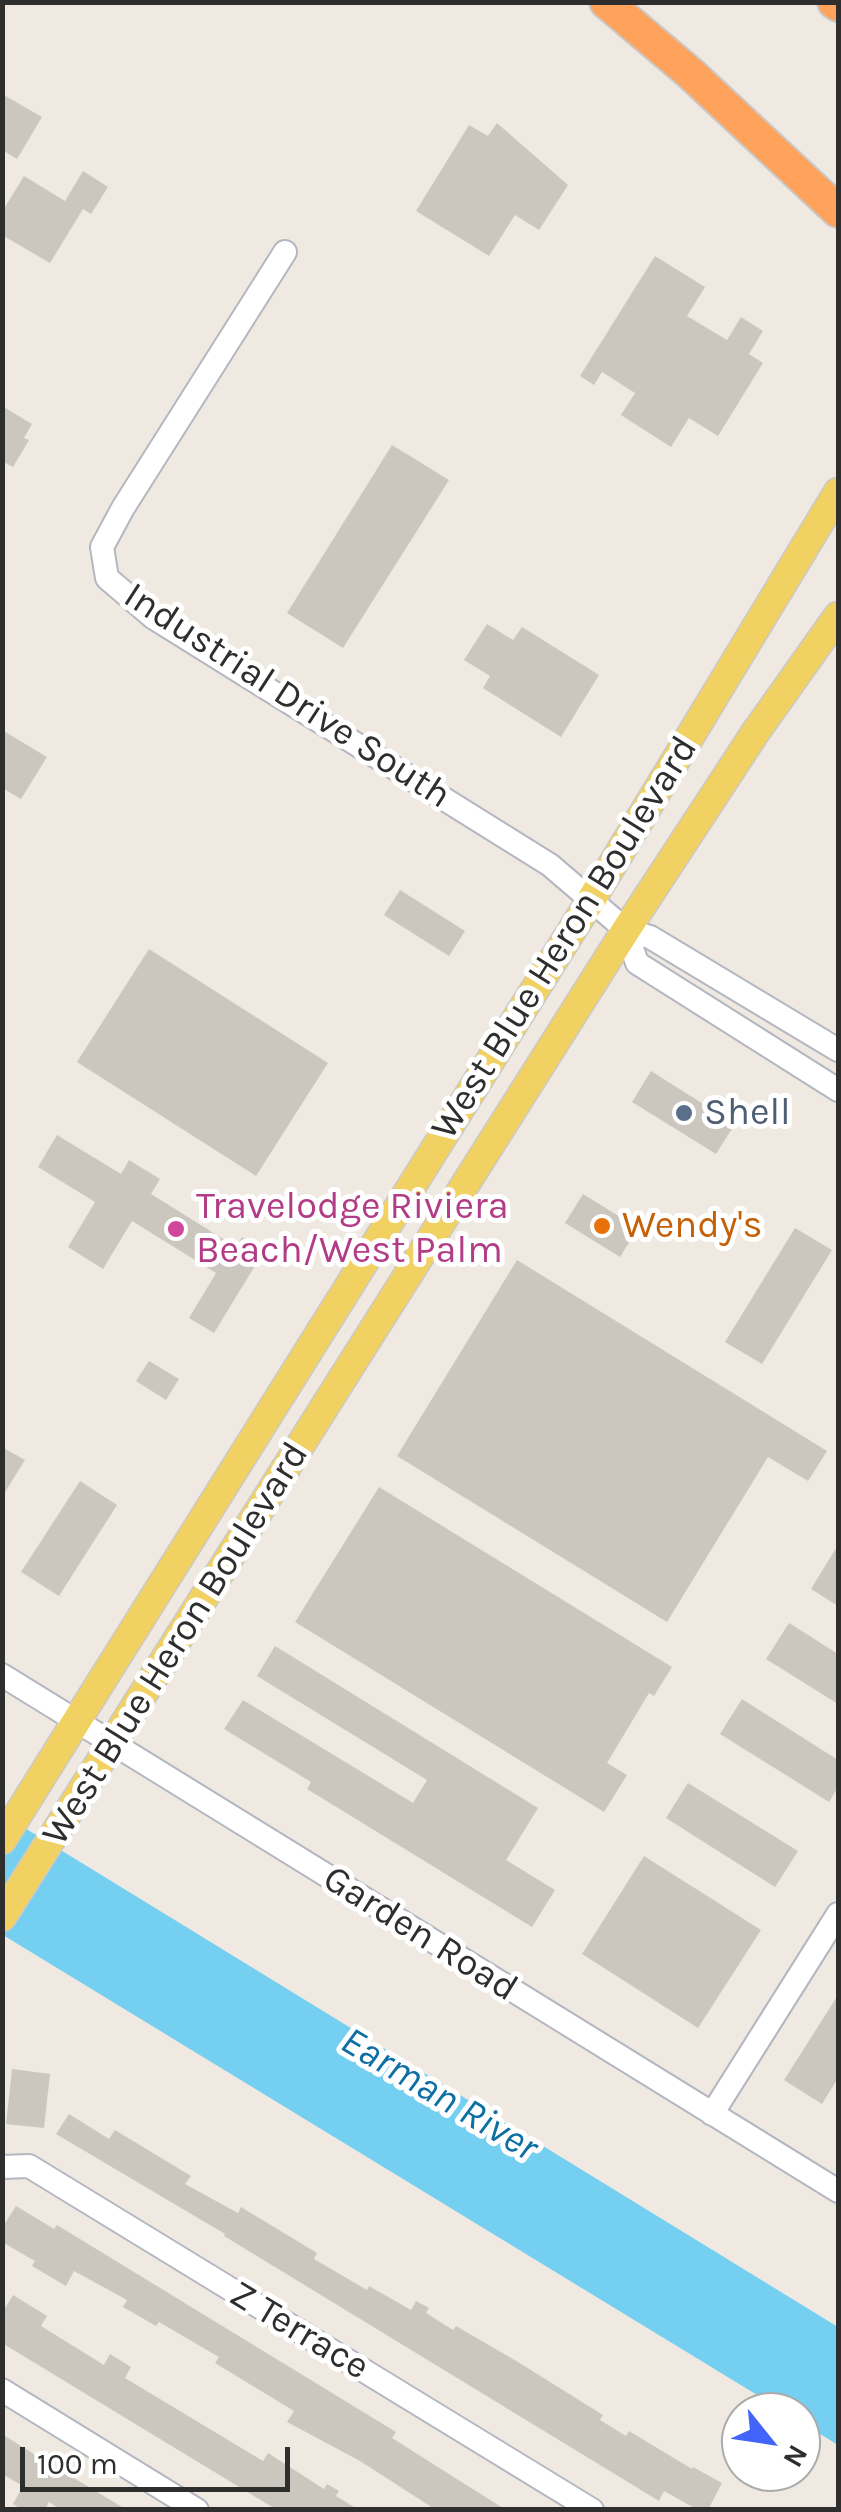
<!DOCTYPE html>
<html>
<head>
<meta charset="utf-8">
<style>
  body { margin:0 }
  #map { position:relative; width:841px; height:2512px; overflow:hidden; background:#efe9e1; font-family:Karla,sans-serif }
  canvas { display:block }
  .frame { position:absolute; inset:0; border:5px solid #2e2e2e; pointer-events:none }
  .north { position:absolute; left:721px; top:2392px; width:100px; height:100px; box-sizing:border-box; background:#fff; border:2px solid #ababab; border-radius:50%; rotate:120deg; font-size:28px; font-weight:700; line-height:40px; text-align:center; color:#2e2e2e }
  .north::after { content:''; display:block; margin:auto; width:35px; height:45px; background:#4264fb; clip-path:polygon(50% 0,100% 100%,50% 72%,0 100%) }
  .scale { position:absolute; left:20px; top:2447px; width:270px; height:45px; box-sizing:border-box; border:5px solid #2e2e2e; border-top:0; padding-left:12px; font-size:30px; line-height:35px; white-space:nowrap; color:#2e2e2e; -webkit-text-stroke:8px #fff; paint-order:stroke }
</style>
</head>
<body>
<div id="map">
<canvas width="841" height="2512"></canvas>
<div class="frame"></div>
<div class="north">N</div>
<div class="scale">100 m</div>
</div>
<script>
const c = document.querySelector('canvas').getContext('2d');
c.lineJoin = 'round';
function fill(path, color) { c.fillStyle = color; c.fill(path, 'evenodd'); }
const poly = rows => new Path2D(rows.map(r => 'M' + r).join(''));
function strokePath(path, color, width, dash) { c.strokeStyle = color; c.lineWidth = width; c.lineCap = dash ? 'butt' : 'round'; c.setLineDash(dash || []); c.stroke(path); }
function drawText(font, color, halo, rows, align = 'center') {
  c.font = font + ' Karla,sans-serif'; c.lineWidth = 10; c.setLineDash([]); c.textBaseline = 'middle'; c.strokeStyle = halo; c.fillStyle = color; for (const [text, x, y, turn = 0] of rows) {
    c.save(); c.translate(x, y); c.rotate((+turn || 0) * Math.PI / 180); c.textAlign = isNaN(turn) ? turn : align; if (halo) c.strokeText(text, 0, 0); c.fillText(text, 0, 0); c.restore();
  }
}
const water = poly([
  [2,1814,838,2327,838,2445,801,2422,801,2412,785,2412,3,1935]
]);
const building = poly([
  [2,94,42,117,17,159,2,150],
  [497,123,568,185,539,230,515,215,489,256,416,211,469,125,488,136],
  [83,171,108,187,91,214,83,209,50,263,2,235,2,212,24,176,65,201],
  [655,256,705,287,687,316,727,340,741,317,763,331,749,354,763,363,718,436,689,418,671,447,621,415,635,393,602,372,594,385,580,376],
  [2,406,32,424,24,438,29,440,13,467,2,461],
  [392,445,449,480,343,648,287,613],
  [487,624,513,640,522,627,599,675,561,737,483,688,490,676,464,660],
  [2,730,47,757,21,799,2,788],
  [400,890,465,931,449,956,384,915],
  [149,949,328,1063,256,1176,77,1062],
  [651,1071,735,1124,716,1154,632,1102],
  [57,1135,121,1174,129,1160,160,1179,151,1194,236,1247,242,1237,264,1251,214,1333,189,1318,216,1273,132,1221,103,1269,68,1247,95,1202,38,1167],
  [583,1194,638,1228,620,1257,565,1223],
  [795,1228,832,1250,762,1364,725,1342],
  [517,1260,827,1451,808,1481,768,1457,667,1622,397,1456],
  [149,1361,179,1379,166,1400,136,1381],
  [2,1447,25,1460,2,1497],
  [80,1481,117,1505,59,1596,21,1572],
  [379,1487,672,1667,654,1696,649,1693,607,1763,627,1775,604,1812,295,1622],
  [838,1545,838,1606,811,1589],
  [789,1623,838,1654,838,1704,766,1659],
  [275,1646,538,1808,506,1860,555,1890,532,1927,307,1789,311,1782,224,1729,243,1700,413,1803,427,1780,257,1676],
  [742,1699,838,1760,838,1787,829,1802,720,1734],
  [688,1783,798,1851,775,1887,666,1818],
  [644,1856,761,1930,698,2028,582,1954],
  [838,1995,838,2078,822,2104,784,2080],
  [12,2069,50,2074,44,2128,6,2124],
  [69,2114,109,2139,115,2130,191,2176,185,2184,238,2213,241,2207,317,2253,314,2259,367,2290,369,2286,411,2310,416,2301,429,2308,426,2313,453,2330,456,2326,518,2362,603,2415,600,2420,626,2436,629,2431,692,2469,693,2467,722,2483,708,2510,698,2510,664,2491,659,2501,224,2236,225,2234,56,2134],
  [16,2206,54,2229,57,2225,301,2374,396,2432,392,2438,506,2510,436,2510,360,2461,287,2422,294,2411,215,2363,219,2357,159,2322,156,2326,123,2307,127,2300,74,2271,66,2286,32,2266,35,2261,2,2242,2,2228],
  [13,2295,47,2316,41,2326,104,2365,110,2354,131,2367,125,2378,263,2461,268,2453,324,2489,327,2484,339,2491,336,2496,359,2510,277,2510,2,2343,2,2313],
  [2,2434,24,2448,127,2510,61,2510,49,2502,45,2510,23,2510,13,2504,23,2486,2,2474]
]);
const minor = poly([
  [285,252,123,508,102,547,107,578,154,618,550,865,626,930,650,937,838,1050],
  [626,930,637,963,838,1090],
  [2,1675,838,2191],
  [712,2114,838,1914],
  [2,2167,29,2166,592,2510],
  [2,2390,197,2510]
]);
const major = poly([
  [2,1840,591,900,838,492],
  [2,1917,626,930,755,733,838,616]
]);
const highway = poly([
  [606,2,690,73,838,211],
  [834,2,838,5]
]);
const markers = [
  [684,1113,10,"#5c6f8a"],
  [602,1226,10,"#e8710a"],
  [176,1229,10,"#d1479c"]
];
const streetNames = [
  ["Industrial Drive South",287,696,33],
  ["West Blue Heron Boulevard",565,938,-58],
  ["West Blue Heron Boulevard",176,1644,-58],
  ["Garden Road",420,1934,32],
  ["Z Terrace",299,2331,31]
];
const serviceNames = [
  ["Shell",704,1113]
];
const hotelNames = [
  ["Travelodge Riviera",196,1207],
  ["Beach/West Palm",196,1251]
];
const foodNames = [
  ["Wendy's",622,1226]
];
const waterNames = [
  ["Earman River",439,2095,31]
];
fill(water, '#75cff0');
fill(building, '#cbc7bf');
strokePath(minor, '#b4b7c1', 26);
strokePath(major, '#c9c9c9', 31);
strokePath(highway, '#c9c9c9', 36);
strokePath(minor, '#fff', 22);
strokePath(major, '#f2d163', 28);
strokePath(highway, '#ffa35c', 32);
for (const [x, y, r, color] of markers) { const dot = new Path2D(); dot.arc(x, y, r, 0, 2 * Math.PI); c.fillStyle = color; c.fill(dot); strokePath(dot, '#fff', 4); }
drawText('38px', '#2e2e2e', '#fff', streetNames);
drawText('38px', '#4e5e75', '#fff', serviceNames, 'left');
drawText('38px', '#b23c85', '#fff', hotelNames, 'left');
drawText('38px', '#c56008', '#fff', foodNames, 'left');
drawText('italic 40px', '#0d6fa3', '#fff', waterNames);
</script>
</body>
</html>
